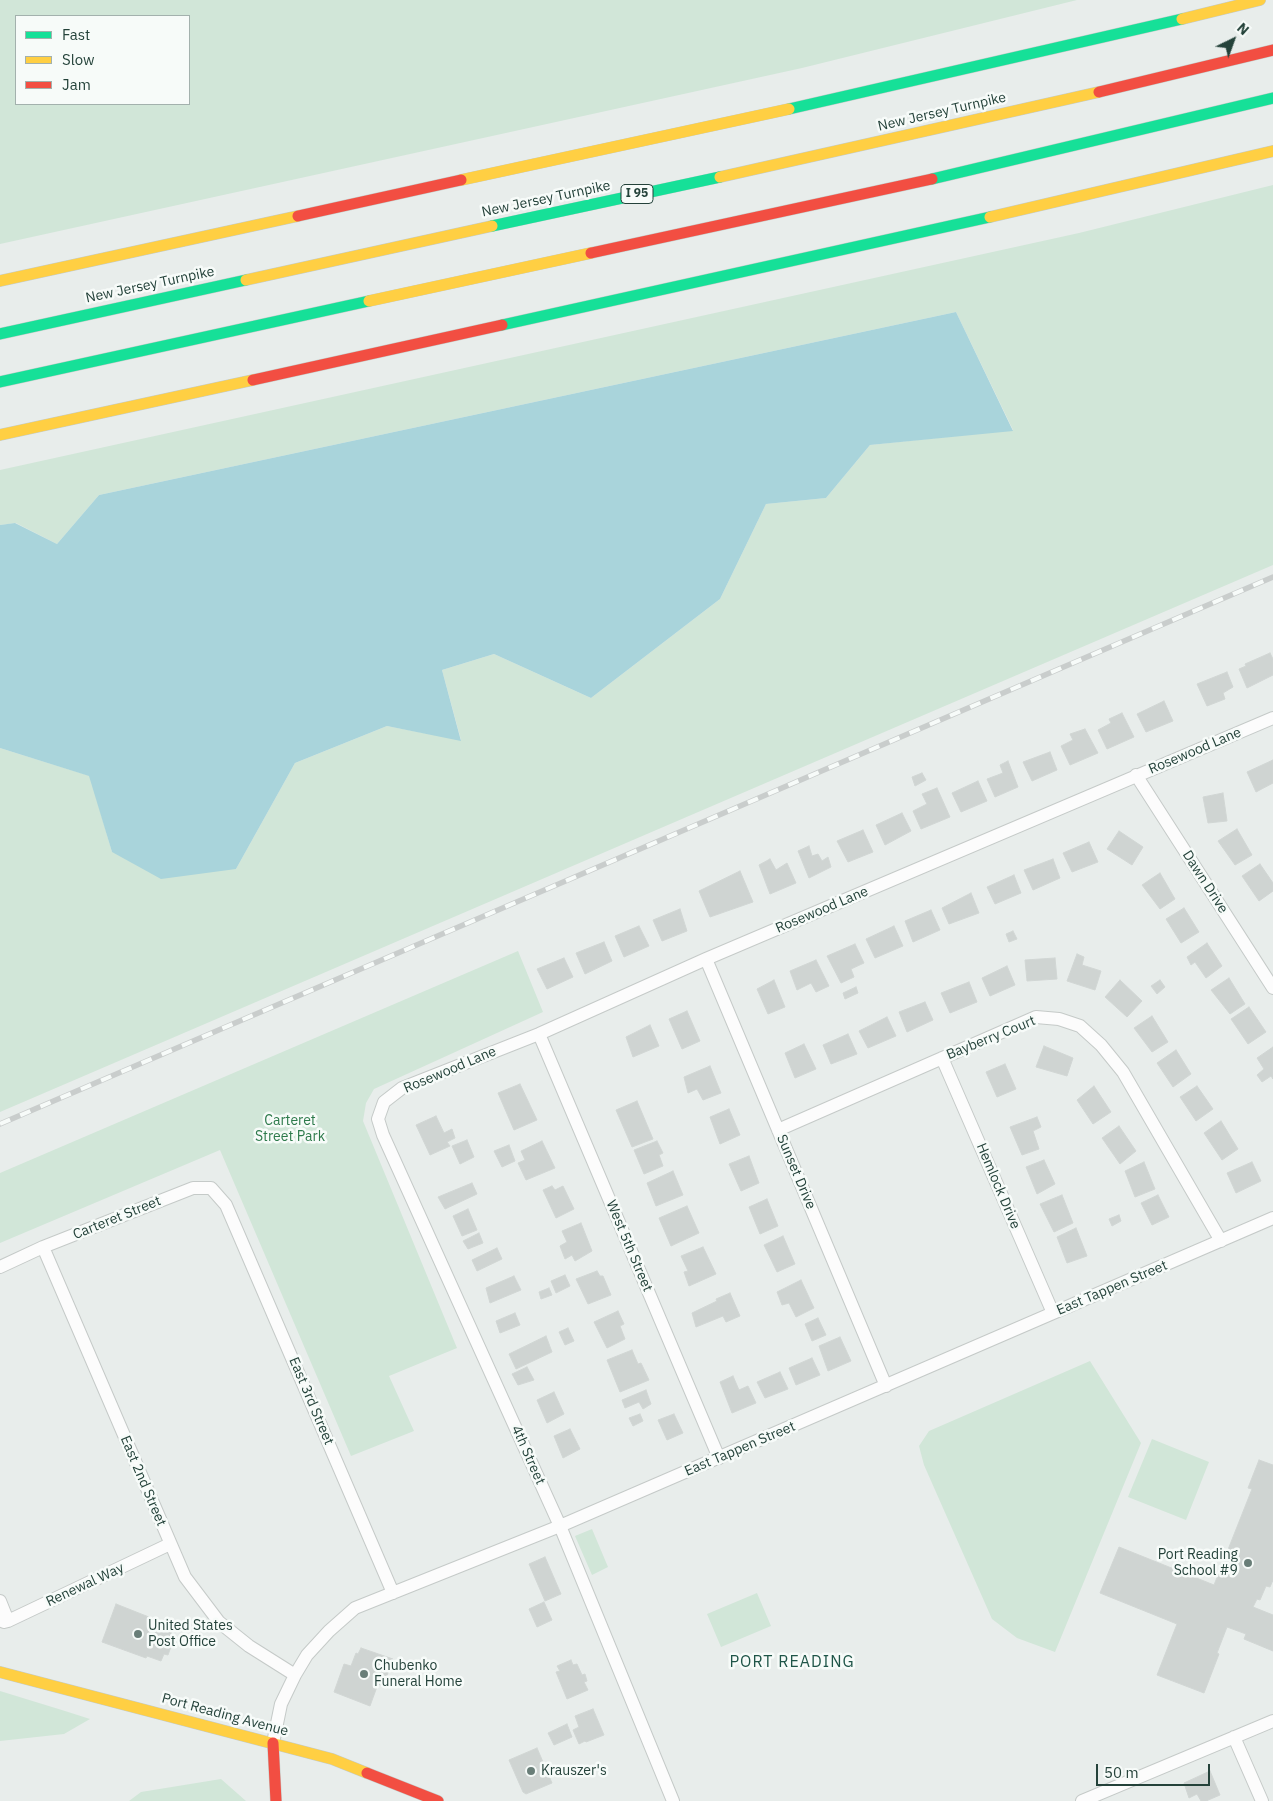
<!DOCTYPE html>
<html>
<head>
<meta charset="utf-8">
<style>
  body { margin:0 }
  #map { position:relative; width:1273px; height:1801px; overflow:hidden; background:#e8edeb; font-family:"IBM Plex Sans",sans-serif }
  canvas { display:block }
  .legend { position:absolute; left:15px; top:15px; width:175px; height:90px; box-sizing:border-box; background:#f7fbf9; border:1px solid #a3b1ad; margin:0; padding:6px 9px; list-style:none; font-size:15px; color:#24423a }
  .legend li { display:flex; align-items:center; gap:10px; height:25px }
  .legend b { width:25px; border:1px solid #a3b1ad }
  .north { position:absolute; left:1208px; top:15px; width:50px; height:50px; -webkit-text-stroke:4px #f7fbf9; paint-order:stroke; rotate:42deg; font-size:14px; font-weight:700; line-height:20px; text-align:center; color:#24423a }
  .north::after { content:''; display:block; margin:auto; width:18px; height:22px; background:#24423a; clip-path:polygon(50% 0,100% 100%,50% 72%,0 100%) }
  .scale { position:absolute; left:1096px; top:1764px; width:114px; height:22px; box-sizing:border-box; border:2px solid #24423a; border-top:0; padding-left:6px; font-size:15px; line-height:18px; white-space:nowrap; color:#24423a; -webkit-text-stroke:4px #f7fbf9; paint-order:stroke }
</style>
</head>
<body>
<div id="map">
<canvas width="1273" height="1801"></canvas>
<ul class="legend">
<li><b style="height:6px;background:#16e098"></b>Fast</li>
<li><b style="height:6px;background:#ffcf43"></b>Slow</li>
<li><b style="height:6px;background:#f24e42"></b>Jam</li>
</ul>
<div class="north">N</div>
<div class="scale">50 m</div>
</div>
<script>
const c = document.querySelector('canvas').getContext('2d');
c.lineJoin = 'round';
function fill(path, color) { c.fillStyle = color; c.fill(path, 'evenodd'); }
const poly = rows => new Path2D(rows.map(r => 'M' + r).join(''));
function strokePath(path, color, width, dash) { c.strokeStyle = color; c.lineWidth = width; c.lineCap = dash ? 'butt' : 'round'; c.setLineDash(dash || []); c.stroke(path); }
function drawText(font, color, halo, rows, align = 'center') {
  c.font = font + ' "IBM Plex Sans",sans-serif'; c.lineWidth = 5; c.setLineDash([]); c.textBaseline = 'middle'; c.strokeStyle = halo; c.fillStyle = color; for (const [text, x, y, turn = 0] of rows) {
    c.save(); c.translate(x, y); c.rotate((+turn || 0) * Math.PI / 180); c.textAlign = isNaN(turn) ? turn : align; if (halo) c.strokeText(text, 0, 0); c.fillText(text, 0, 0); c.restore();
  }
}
const green = poly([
  [0,0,1077,0,802,68,0,244],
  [16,16,189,16,189,104,16,104],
  [1273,185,1273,565,0,1112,0,748,90,776,112,852,236,869,295,763,387,726,461,740,442,670,494,654,591,698,720,599,766,504,826,498,870,445,1013,430,956,312,99,495,57,544,16,523,0,525,0,470,1079,233],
  [518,951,543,1012,374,1089,366,1103,363,1121,457,1348,389,1376,414,1431,351,1456,220,1150,0,1243,0,1173],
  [1090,1361,1141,1443,1055,1652,1017,1638,992,1619,924,1465,919,1446,929,1431],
  [1152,1439,1209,1462,1186,1520,1128,1497],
  [592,1529,608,1567,592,1575,575,1536],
  [757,1593,771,1626,721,1647,707,1614],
  [0,1691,65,1711,90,1719,64,1734,0,1741],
  [221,1779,246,1801,129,1801,141,1792]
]);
const water = poly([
  [956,312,1013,431,870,445,826,498,766,504,720,599,591,698,494,654,442,670,461,741,387,726,295,763,236,869,161,879,112,852,89,776,0,748,0,525,15,523,57,544,99,495]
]);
const building = poly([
  [1270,653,1273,659,1273,675,1247,688,1239,669,1246,666,1245,664,1270,653],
  [1227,672,1233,687,1223,693,1225,699,1207,706,1197,684,1227,672],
  [1164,701,1173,721,1146,732,1137,714,1164,701],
  [1122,713,1134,737,1107,749,1098,730,1111,723,1109,719,1122,713],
  [1085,729,1098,753,1070,765,1061,746,1073,740,1070,734,1085,729],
  [1050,752,1057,770,1032,781,1023,762,1050,752],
  [1273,760,1273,783,1256,792,1247,772,1273,760],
  [1008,761,1018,787,995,797,987,779,1003,773,1000,765,1008,761],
  [922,773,926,780,915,786,912,777,922,773],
  [978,781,987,801,961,812,952,793,978,781],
  [937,788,950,817,921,829,913,811,927,804,922,794,937,788],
  [1223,793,1227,821,1208,823,1203,797,1223,793],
  [902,813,911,831,885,845,876,825,902,813],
  [1237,829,1252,855,1235,865,1218,841,1237,829],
  [863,830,873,852,848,862,837,841,863,830],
  [1119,831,1143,847,1132,865,1107,849,1119,831],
  [1089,842,1098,862,1072,872,1063,853,1089,842],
  [809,846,812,856,818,854,822,861,828,857,831,867,809,878,798,851,809,846],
  [770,859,776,870,787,863,796,883,770,894,759,865,770,859],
  [1053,859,1060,878,1033,890,1024,870,1053,859],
  [1260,864,1273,883,1273,891,1259,901,1242,876,1260,864],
  [740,871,753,902,710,917,699,891,740,871],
  [1160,873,1175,899,1160,909,1142,885,1160,873],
  [1014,875,1021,893,995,904,987,887,1014,875],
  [971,893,979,913,949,924,942,908,971,893],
  [1184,908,1199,932,1181,943,1166,919,1184,908],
  [680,909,687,931,662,941,653,920,680,909],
  [931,910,940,930,913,942,905,921,931,910],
  [639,926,649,946,624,957,615,936,639,926],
  [894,926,903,946,875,958,866,939,894,926],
  [1013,931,1017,939,1009,942,1006,934,1013,931],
  [604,942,612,961,585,974,576,953,604,942],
  [1207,943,1222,966,1206,978,1195,962,1191,965,1187,957,1207,943],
  [855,944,864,963,851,969,854,977,841,983,827,956,855,944],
  [1077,954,1084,957,1082,965,1101,971,1095,990,1067,981,1077,954],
  [564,958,573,977,547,989,537,969,564,958],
  [1055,958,1057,979,1027,981,1025,960,1055,958],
  [816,960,829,986,816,992,811,983,797,990,790,971,816,960],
  [1007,966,1015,985,990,996,982,978,1007,966],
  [1229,978,1245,1004,1230,1014,1211,990,1229,978],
  [774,980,785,1007,768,1014,757,989,774,980],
  [1120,980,1142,1001,1127,1017,1105,997,1120,980],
  [1160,980,1165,987,1157,994,1151,986,1160,980],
  [969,982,977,1002,950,1013,941,993,969,982],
  [856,987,858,993,845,999,843,993,856,987],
  [925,1002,933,1020,907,1032,899,1012,925,1002],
  [1249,1007,1266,1032,1248,1044,1231,1019,1249,1007],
  [687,1011,700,1041,682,1049,669,1019,687,1011],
  [1152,1016,1168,1042,1152,1052,1134,1028,1152,1016],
  [887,1017,896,1036,868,1048,859,1031,887,1017],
  [650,1025,659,1046,633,1057,626,1037,650,1025],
  [848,1034,857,1054,831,1064,823,1045,848,1034],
  [804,1044,816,1069,795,1078,785,1053,804,1044],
  [1044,1046,1073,1058,1067,1076,1036,1067,1044,1046],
  [1273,1047,1273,1079,1271,1076,1262,1082,1257,1075,1264,1069,1257,1058,1273,1047],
  [1176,1050,1191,1074,1173,1087,1157,1063,1176,1050],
  [1005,1064,1016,1089,997,1097,986,1072,1005,1064],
  [710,1066,721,1093,703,1100,697,1089,688,1093,684,1077,710,1066],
  [520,1084,537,1120,514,1130,498,1093,520,1084],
  [1094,1086,1111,1112,1093,1124,1077,1100,1094,1086],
  [1197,1086,1213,1109,1196,1121,1180,1097,1197,1086],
  [637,1101,653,1139,632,1147,616,1110,637,1101],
  [729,1109,740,1135,720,1144,710,1117,729,1109],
  [436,1116,444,1133,452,1129,455,1138,447,1142,450,1146,430,1155,416,1125,436,1116],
  [1037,1117,1041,1127,1033,1131,1039,1149,1022,1155,1010,1127,1037,1117],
  [1221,1121,1238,1149,1222,1160,1204,1133,1221,1121],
  [1119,1126,1136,1151,1120,1164,1102,1138,1119,1126],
  [467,1140,474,1157,460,1164,452,1146,467,1140],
  [542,1141,555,1168,526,1180,518,1163,525,1160,521,1151,542,1141],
  [657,1141,663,1153,659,1155,663,1166,644,1174,634,1150,657,1141],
  [509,1145,515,1161,502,1167,494,1151,509,1145],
  [749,1156,759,1183,741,1191,729,1164,749,1156],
  [1044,1160,1055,1184,1037,1194,1026,1167,1044,1160],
  [1144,1162,1155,1189,1135,1197,1125,1171,1144,1162],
  [1252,1162,1261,1181,1236,1193,1227,1173,1252,1162],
  [673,1171,683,1195,656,1206,647,1183,673,1171],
  [472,1183,477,1194,445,1209,438,1197,472,1183],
  [552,1186,555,1190,563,1186,574,1209,556,1218,543,1190,552,1186],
  [1062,1195,1073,1223,1054,1232,1040,1204,1062,1195],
  [1158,1195,1169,1217,1152,1225,1141,1203,1158,1195],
  [767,1199,778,1226,760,1234,749,1207,767,1199],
  [687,1206,699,1233,671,1246,659,1218,687,1206],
  [468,1209,477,1230,462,1236,453,1216,468,1209],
  [1119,1215,1121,1221,1112,1226,1109,1219,1119,1215],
  [581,1223,592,1251,575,1261,572,1255,565,1259,560,1246,567,1242,562,1231,581,1223],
  [1076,1228,1087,1256,1067,1263,1057,1237,1076,1228],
  [479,1233,483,1243,468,1249,463,1241,479,1233],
  [783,1236,795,1264,777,1272,764,1245,783,1236],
  [703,1247,716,1274,689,1286,684,1272,688,1271,681,1256,703,1247],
  [497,1248,502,1259,477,1271,472,1260,497,1248],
  [597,1271,600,1276,603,1276,611,1295,588,1304,576,1279,597,1271],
  [565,1275,570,1286,556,1293,551,1281,565,1275],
  [514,1276,521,1290,490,1303,486,1288,514,1276],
  [801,1280,814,1308,796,1317,789,1303,782,1305,777,1292,801,1280],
  [549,1288,552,1295,541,1299,539,1292,549,1288],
  [730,1293,740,1316,726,1322,723,1316,696,1327,692,1313,717,1301,716,1299,730,1293],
  [618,1311,624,1324,620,1326,625,1339,607,1348,594,1322,618,1311],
  [515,1313,520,1325,500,1333,496,1321,515,1313],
  [818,1318,826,1335,812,1341,805,1324,818,1318],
  [568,1328,574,1341,565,1345,559,1332,568,1328],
  [546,1336,552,1352,516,1369,509,1354,546,1336],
  [840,1337,851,1361,828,1371,819,1346,840,1337],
  [632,1350,638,1364,641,1363,649,1380,620,1392,607,1360,632,1350],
  [812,1358,820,1375,796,1385,789,1368,812,1358],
  [527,1367,534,1380,518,1385,512,1374,527,1367],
  [780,1372,788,1389,765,1398,757,1382,780,1372],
  [733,1376,739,1390,748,1386,756,1403,732,1413,720,1382,733,1376],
  [646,1390,651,1404,643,1409,639,1402,625,1408,622,1400,646,1390],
  [554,1392,564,1414,547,1423,537,1400,554,1392],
  [640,1414,643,1421,633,1426,629,1418,640,1414],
  [674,1414,683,1433,667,1440,658,1420,674,1414],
  [570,1429,580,1449,563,1458,554,1436,570,1429],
  [1259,1460,1273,1465,1273,1580,1270,1587,1266,1586,1260,1600,1257,1599,1253,1607,1273,1615,1273,1651,1244,1639,1246,1634,1227,1627,1217,1653,1219,1654,1204,1693,1157,1675,1177,1624,1100,1593,1119,1547,1214,1585,1252,1489,1248,1488,1259,1460],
  [545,1557,561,1594,545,1601,529,1564,545,1557],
  [544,1602,552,1620,537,1627,529,1609,544,1602],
  [116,1604,159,1621,159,1623,173,1628,169,1640,173,1641,168,1655,164,1654,161,1661,147,1656,146,1658,102,1642,116,1604],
  [361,1648,393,1659,385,1681,390,1683,388,1688,378,1684,370,1706,334,1692,344,1664,351,1666,356,1653,358,1654,361,1648],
  [571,1660,573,1665,577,1664,582,1675,585,1674,587,1681,584,1682,588,1690,567,1699,556,1672,560,1671,557,1666,571,1660],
  [593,1709,604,1735,586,1742,585,1741,579,1744,573,1730,579,1727,575,1716,593,1709],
  [567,1724,572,1737,554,1745,548,1733,567,1724],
  [537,1748,552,1783,526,1794,523,1792,509,1760,537,1748],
  [1210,1771,1220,1795,1206,1801,1201,1801,1197,1794,1189,1798,1184,1783,1210,1771]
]);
const street = poly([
  [1136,775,1273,988],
  [706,959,886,1386],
  [539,1034,719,1458],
  [942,1058,1053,1313],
  [778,1130,1036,1017,1059,1019,1080,1026,1101,1045,1123,1072,1221,1241],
  [43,1247,185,1577,219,1622,249,1646,295,1675],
  [0,1267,43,1247,193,1188,211,1188,226,1205,393,1593],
  [0,1601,8,1621],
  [0,1620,4,1622,8,1621,170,1544],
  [1234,1737,1262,1801],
  [273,1743,281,1704,295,1675,307,1655,329,1631,355,1608,560,1526,1273,1218],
  [673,1801,560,1526,383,1135,378,1119,384,1102,402,1088,539,1034,706,959,1273,718],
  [1082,1801,1273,1721]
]);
const fast = poly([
  [789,109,1182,19],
  [932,179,1273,98],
  [492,226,720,177],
  [502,325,990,217],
  [0,334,246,280],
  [0,382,369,301]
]);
const slow = poly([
  [1182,19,1260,0],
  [720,177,1099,92],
  [461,180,789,109],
  [990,217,1273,151],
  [246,280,492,226],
  [0,281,298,216],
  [369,301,591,253],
  [0,435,253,380],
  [0,1672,332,1759,367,1773]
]);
const jam = poly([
  [1099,92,1273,50],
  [298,216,461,180],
  [591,253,932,179],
  [253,380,502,325],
  [273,1743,276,1801],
  [367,1773,438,1801]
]);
const rail = poly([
  [0,1124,1273,577]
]);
const markers = [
  [1248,1563,5,"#697e78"],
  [138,1634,5,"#697e78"],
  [364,1674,5,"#697e78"],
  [531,1771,5,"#697e78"]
];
const shields = [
  [637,194,32]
];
const shieldNames = [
  ["I 95",637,194]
];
const streetNames = [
  ["New Jersey Turnpike",942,112,-13],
  ["New Jersey Turnpike",546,199,-12],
  ["New Jersey Turnpike",150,285,-12],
  ["Rosewood Lane",1195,751,-23],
  ["Dawn Drive",1205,882,57],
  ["Rosewood Lane",822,910,-23],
  ["Bayberry Court",991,1038,-22],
  ["Rosewood Lane",450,1070,-23],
  ["Sunset Drive",796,1172,67],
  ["Hemlock Drive",998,1186,67],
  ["Carteret Street",117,1218,-22],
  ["West 5th Street",629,1246,67],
  ["East Tappen Street",1112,1288,-23],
  ["East 3rd Street",311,1401,67],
  ["East Tappen Street",740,1449,-23],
  ["4th Street",528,1455,66],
  ["East 2nd Street",143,1481,67],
  ["Renewal Way",85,1585,-25],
  ["Port Reading Avenue",225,1715,15]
];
const parkNames = [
  ["Carteret",290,1121],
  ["Street Park",290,1137]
];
const poiNames = [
  ["Port Reading",1238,1555,"right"],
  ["School #9",1238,1571,"right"],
  ["United States",148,1626],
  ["Post Office",148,1642],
  ["Chubenko",374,1666],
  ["Funeral Home",374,1682],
  ["Krauszer's",541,1771]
];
const quarterNames = [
  ["PORT READING",792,1662]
];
fill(green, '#d1e6d8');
fill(water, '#a9d4db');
fill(building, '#cfd4d2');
strokePath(building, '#d1d6d4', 1);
strokePath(street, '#c5cac8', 14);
strokePath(fast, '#c3cbc8', 12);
strokePath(slow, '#c3cbc8', 12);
strokePath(jam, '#c3cbc8', 12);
strokePath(street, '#fcfcfc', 12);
strokePath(fast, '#16e098', 11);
strokePath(slow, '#ffcf43', 11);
strokePath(jam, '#f24e42', 11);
strokePath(rail, '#c9cdcc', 5.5);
strokePath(rail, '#f7fbf9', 4, [11]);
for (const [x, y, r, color] of markers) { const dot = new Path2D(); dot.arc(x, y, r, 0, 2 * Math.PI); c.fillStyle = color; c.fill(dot); strokePath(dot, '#f7fbf9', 2); }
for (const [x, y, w] of shields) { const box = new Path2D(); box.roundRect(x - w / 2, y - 9.5, w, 19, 4); c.fillStyle = '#f7fbf9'; c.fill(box); strokePath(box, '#24423a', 1); }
drawText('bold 12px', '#24423a', null, shieldNames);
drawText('14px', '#24423a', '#f7fbf9', streetNames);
drawText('14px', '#2d7a4b', '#f7fbf9', parkNames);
drawText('14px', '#24423a', '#f7fbf9', poiNames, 'left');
c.letterSpacing = '1px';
drawText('16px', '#1f5548', '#f7fbf9', quarterNames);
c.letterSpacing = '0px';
</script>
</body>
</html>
